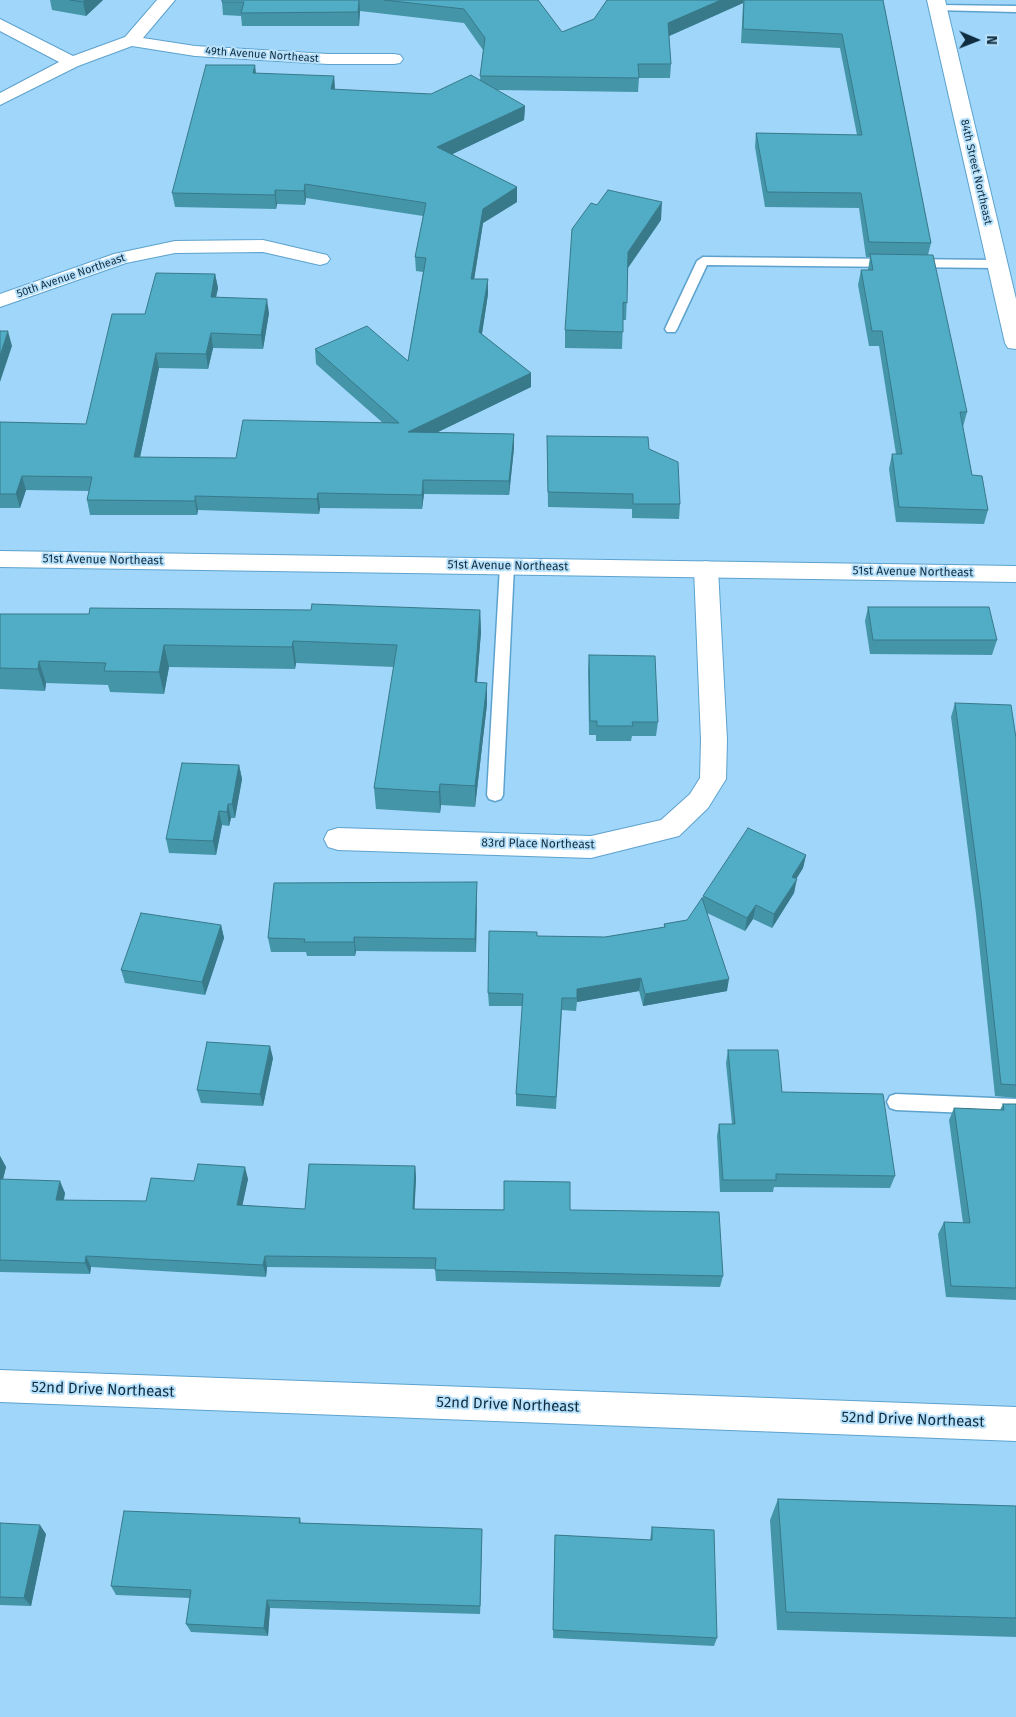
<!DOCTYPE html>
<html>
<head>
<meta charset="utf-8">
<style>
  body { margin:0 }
  #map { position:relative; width:1016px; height:1717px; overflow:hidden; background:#9fd6fa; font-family:"Fira Sans",sans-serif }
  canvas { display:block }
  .north { position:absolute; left:951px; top:15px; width:50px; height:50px; -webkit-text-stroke:4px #b8e1fc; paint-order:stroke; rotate:91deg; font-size:14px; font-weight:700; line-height:20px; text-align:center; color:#102d3f }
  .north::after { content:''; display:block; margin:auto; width:18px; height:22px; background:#102d3f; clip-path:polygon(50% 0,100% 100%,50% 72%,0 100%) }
</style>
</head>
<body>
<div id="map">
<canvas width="1016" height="1717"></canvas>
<div class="north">N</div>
</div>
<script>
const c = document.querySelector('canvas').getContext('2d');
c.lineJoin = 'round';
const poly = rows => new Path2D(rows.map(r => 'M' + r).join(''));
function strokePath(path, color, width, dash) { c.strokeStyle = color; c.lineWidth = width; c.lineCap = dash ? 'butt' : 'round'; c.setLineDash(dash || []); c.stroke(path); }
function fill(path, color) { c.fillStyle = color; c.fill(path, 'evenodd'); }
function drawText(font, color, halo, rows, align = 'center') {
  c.font = font + ' "Fira Sans",sans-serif'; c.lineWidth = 4; c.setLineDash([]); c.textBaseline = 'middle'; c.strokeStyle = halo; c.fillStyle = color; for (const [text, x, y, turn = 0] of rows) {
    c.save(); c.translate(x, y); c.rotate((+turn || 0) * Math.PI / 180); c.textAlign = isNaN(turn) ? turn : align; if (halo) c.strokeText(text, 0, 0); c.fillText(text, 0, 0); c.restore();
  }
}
const lane = poly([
  [938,5,1016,6,1016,12,934,10,934,6,938,5],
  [703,257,997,260,1003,264,997,268,707,265,677,329,675,332,667,332,665,329,697,261,703,257],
  [507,561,512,563,514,566,503,795,501,799,495,801,489,799,487,795,500,566,502,563,507,561],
  [896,1094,1016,1099,1016,1115,896,1110,890,1108,887,1102,890,1096,896,1094]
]);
const street = poly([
  [157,0,175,0,143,38,195,46,328,54,394,54,400,55,403,59,400,63,394,64,328,64,195,56,132,46,78,66,0,105,0,93,59,62,0,31,0,19,73,56,125,37,157,0],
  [263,240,327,255,330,259,327,263,320,265,263,252,175,253,126,263,0,307,0,294,114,254,175,241,263,240],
  [706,561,714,563,718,569,727,740,726,779,708,808,679,836,591,858,338,850,328,847,324,839,328,831,338,828,591,836,661,820,690,794,700,778,701,740,694,569,698,563,706,561],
  [0,1370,1016,1407,1016,1441,0,1402,0,1370]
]);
const secondary = poly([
  [927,0,945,0,1016,299,1016,349,1008,348,1005,343,927,0],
  [0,551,1016,566,1016,582,0,567,0,551]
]);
const wall = poly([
  [50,0,103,0,86,16,52,10],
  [222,0,538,0,562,32,594,19,607,0,883,0,931,243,928,255,967,412,963,427,972,475,988,510,984,524,896,522,889,469,892,454,896,454,879,346,869,346,858,285,861,270,868,270,870,257,866,257,859,208,765,207,755,147,756,133,857,135,840,48,741,43,743,3,669,36,671,64,670,78,639,78,638,92,497,90,525,106,524,120,452,154,517,187,517,202,483,223,474,279,488,294,482,334,531,373,531,387,438,432,514,434,514,448,509,495,424,494,422,509,320,508,319,514,198,510,197,515,90,515,87,500,89,491,26,490,20,508,0,508,0,422,86,424,145,314,215,274,218,288,216,297,269,313,263,349,213,348,208,369,159,368,140,457,236,458,383,423,316,364,315,349,408,361,423,272,416,271,415,257,423,216,306,198,305,205,277,204,276,209,175,207,172,193,255,65,256,74,334,76,335,90,431,94,480,80,483,50,464,23,360,11,359,26,242,26,241,16,223,15,222,2],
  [661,220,628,268,626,320,623,320,622,349,565,348,565,330],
  [547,436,649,449,680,504,679,519,632,518,632,509,548,507],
  [868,607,997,640,992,655,870,654,865,621],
  [311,610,480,610,481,632,477,682,487,704,475,807,441,805,440,813,376,809,374,788,394,667,296,663,295,669,169,667,164,694,110,692,108,685,46,683,45,691,0,689,0,614,89,614],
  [589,655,658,722,656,736,632,736,631,741,596,741,596,735,589,735,588,670],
  [955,703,1016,738,1016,1098,995,1096,976,914,951,717],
  [239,765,242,779,235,818,231,818,229,826,222,825,216,855,169,853,166,839],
  [806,855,803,868,796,879,794,893,772,928,753,919,745,931,707,913,727,991,643,1006,639,991,577,1002,576,1011,562,1010,556,1109,516,1106,516,1094,523,1006,489,1006,488,993,537,936,605,937,664,927,664,924,687,920,702,900,703,896],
  [477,896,476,952,356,951,355,956,307,956,306,952,271,952,268,938],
  [221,925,224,938,205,995,125,983,121,970],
  [728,1050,782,1092,895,1176,890,1188,774,1187,773,1192,720,1192,717,1136,719,1124,732,1124,726,1063],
  [273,1058,263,1106,201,1103,197,1090],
  [1003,1104,1016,1104,1016,1300,946,1297,938,1234,944,1222,963,1223,949,1120,954,1108,1000,1110],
  [0,1156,6,1167,3,1179,65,1193,64,1200,146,1201,194,1181,248,1179,242,1205,305,1209,415,1166,416,1178,414,1209,570,1210,723,1276,720,1287,436,1281,435,1269,267,1267,266,1277,91,1267,90,1274,0,1272],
  [778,1499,1016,1506,1016,1637,777,1630,770,1520],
  [300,1518,301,1523,482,1529,480,1614,270,1608,268,1636,191,1632,186,1624,190,1598,116,1595,111,1586],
  [0,1523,46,1534,31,1606,0,1605],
  [652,1527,717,1638,714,1646,553,1638,555,1535,650,1540]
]);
const shadedWall = poly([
  [85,0,103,0,86,16,83,2],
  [359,0,360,11,359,26,358,12],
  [721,0,743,0,743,3,667,37,668,23],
  [255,65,256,79,253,73],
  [334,76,335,90,331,89],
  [525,106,524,120,438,161,437,147],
  [305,184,306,198,305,205,304,191],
  [517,187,517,202,483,223,472,293,471,279,483,209],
  [275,190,277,204,276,209,275,195],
  [662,202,661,220,627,269,628,252],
  [215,274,218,288,213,311,211,297],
  [488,279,488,294,480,346,479,332],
  [267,299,269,313,263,349,261,335],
  [8,331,12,346,0,382,0,356],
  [211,333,213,348,208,369,206,354],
  [156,353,159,368,137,471,134,457],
  [531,373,531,387,409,446,408,432],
  [514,434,514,448,509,495,509,481],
  [22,476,26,490,20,508,16,494],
  [423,480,424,494,422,509,422,495],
  [318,493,320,508,319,514,317,499],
  [195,496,198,510,197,515,195,501],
  [480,610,481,632,475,704,475,682],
  [293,641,296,663,295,669,292,647],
  [164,645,169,667,164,694,159,672],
  [39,661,46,683,45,691,38,669],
  [487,683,487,704,475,807,475,786],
  [239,765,242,779,235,818,232,804],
  [440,784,441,805,440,813,439,792],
  [228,804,231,818,229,826,227,812],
  [219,811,222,825,216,855,213,841],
  [806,855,803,868,789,891,792,877],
  [797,879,794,893,772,928,774,914],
  [477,882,477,896,476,952,475,939],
  [756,905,753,919,745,931,747,918],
  [221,925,224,938,205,995,202,982],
  [354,937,356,951,355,956,354,942],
  [641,978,639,991,577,1002,577,989],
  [729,979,727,991,643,1006,645,994],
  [270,1046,273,1058,263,1106,260,1094],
  [0,1156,6,1167,0,1191],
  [415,1166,416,1178,414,1221,413,1209],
  [245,1167,248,1179,240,1217,237,1205],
  [60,1181,65,1193,61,1211,56,1200],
  [86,1256,91,1267,90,1274,85,1263],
  [265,1256,267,1267,266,1277,263,1265],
  [40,1525,46,1534,31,1606,24,1598],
  [482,1529,482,1538,480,1614,480,1606],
  [267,1600,270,1608,268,1636,264,1628]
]);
const building = poly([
  [70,0,85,0,83,2,70,0],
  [222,0,359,0,358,12,241,13,244,2,222,2,222,0],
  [384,0,538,0,562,32,594,19,607,0,721,0,668,23,671,64,638,64,639,78,480,76,485,38,464,9,384,0],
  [744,0,883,0,931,243,869,242,861,193,767,192,756,133,862,135,842,34,743,29,744,0],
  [206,65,255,65,253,73,334,76,331,89,431,94,471,75,525,106,437,147,517,187,483,209,471,279,488,279,479,332,531,373,408,432,514,434,509,481,423,480,422,495,318,493,317,499,195,496,195,501,87,500,92,477,22,476,16,494,0,494,0,422,86,424,112,314,145,314,156,273,215,274,211,297,267,299,261,335,211,333,206,354,156,353,134,457,236,458,243,420,399,423,315,349,367,326,408,361,426,258,415,257,426,203,305,184,304,191,275,190,275,195,172,193,206,65],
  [608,190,662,202,628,252,627,303,623,302,623,332,565,330,572,229,591,203,597,205,608,190],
  [870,254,933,255,967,412,960,412,972,475,982,476,988,510,899,507,892,454,902,454,882,331,872,331,861,270,873,270,870,254],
  [0,331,8,331,0,356,0,331],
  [547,436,648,437,649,449,678,462,680,504,633,504,633,494,548,492,547,436],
  [312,604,480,610,475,682,487,683,475,786,440,784,439,792,374,788,397,645,293,641,292,647,164,645,159,672,104,671,106,663,39,661,38,669,0,668,0,614,89,614,90,608,311,610,312,604],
  [868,607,989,607,997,640,873,640,868,607],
  [589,655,655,656,658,722,632,722,633,726,597,726,597,721,590,721,589,655],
  [955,703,1011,705,1016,738,1016,1085,1001,1084,981,900,955,703],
  [182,763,239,765,232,804,228,804,227,812,219,811,213,841,166,839,182,763],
  [748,828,806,855,792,877,797,879,774,914,756,905,747,918,703,896,748,828],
  [477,882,475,939,354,937,354,942,304,942,305,939,268,938,274,883,477,882],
  [702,898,729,979,645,994,641,978,577,989,577,998,562,998,556,1097,516,1094,523,994,488,993,489,931,537,932,537,936,605,937,665,927,664,924,687,920,702,898],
  [141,913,221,925,202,982,121,970,141,913],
  [207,1042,270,1046,260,1094,197,1090,207,1042],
  [728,1050,778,1050,782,1092,883,1094,895,1176,776,1174,776,1180,723,1180,719,1124,735,1124,728,1050],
  [1003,1104,1016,1104,1016,1288,951,1286,944,1222,970,1223,954,1108,1004,1110,1003,1104],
  [198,1164,245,1167,237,1205,305,1209,309,1164,415,1166,413,1209,504,1210,504,1181,570,1182,570,1210,719,1212,723,1276,435,1270,436,1258,265,1256,263,1265,86,1256,85,1263,0,1260,0,1179,60,1181,56,1200,146,1201,151,1178,194,1181,198,1164],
  [778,1499,1016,1506,1016,1618,786,1612,778,1499],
  [124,1511,300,1518,299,1523,482,1529,480,1606,267,1600,264,1628,186,1624,191,1590,111,1586,124,1511],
  [0,1523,40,1525,24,1598,0,1597,0,1523],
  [652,1527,714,1530,717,1638,553,1630,555,1535,652,1540,652,1527]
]);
const farStreetnames = [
  ["49th Avenue Northeast",262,55,4],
  ["84th Street Northeast",976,172,77],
  ["50th Avenue Northeast",71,276,-19]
];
const streetNames = [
  ["51st Avenue Northeast",103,560,1],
  ["51st Avenue Northeast",508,566,1],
  ["51st Avenue Northeast",913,572,1],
  ["83rd Place Northeast",538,844,1]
];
const nearStreetnames = [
  ["52nd Drive Northeast",103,1390,2],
  ["52nd Drive Northeast",508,1405,2],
  ["52nd Drive Northeast",913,1420,2]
];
strokePath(lane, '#5da2cd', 3);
strokePath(street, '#5da2cd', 2);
strokePath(secondary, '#5da2cd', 2);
fill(lane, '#fff');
fill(street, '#fff');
fill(secondary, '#fff');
fill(wall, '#4595a9');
fill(shadedWall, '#38798a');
fill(building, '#50adc5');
strokePath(building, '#38798a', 1);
drawText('11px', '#102d3f', '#b8e1fc', farStreetnames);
drawText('12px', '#102d3f', '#b8e1fc', streetNames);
drawText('15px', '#102d3f', '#b8e1fc', nearStreetnames);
</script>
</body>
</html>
